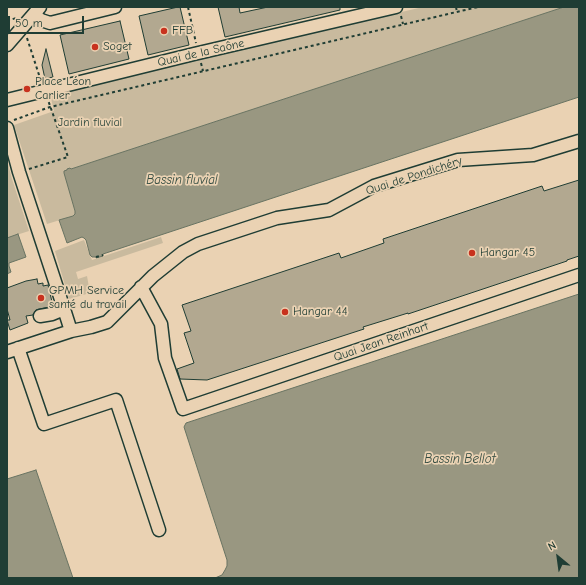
<!DOCTYPE html>
<html>
<head>
<meta charset="utf-8">
<style>
  body { margin:0 }
  #map { position:relative; width:586px; height:585px; overflow:hidden; background:#ead2b3; font-family:"Comic Neue",sans-serif }
  canvas { display:block }
  .frame { position:absolute; inset:0; border:8px solid #1f3d34; pointer-events:none }
  .north { position:absolute; left:538px; top:537px; width:40px; height:40px; -webkit-text-stroke:3px #ead2b3; paint-order:stroke; rotate:331deg; font-size:11px; font-weight:700; line-height:16px; text-align:center; color:#1f3d34 }
  .north::after { content:''; display:block; margin:auto; width:14px; height:18px; background:#1f3d34; clip-path:polygon(50% 0,100% 100%,50% 72%,0 100%) }
  .scale { position:absolute; left:8px; top:16px; width:76px; height:18px; box-sizing:border-box; border:2px solid #1f3d34; border-top:0; padding-left:5px; font-size:12px; line-height:14px; white-space:nowrap; color:#1f3d34; -webkit-text-stroke:3px #ead2b3; paint-order:stroke }
</style>
</head>
<body>
<div id="map">
<canvas width="586" height="585"></canvas>
<div class="frame"></div>
<div class="north">N</div>
<div class="scale">50 m</div>
</div>
<script>
const c = document.querySelector('canvas').getContext('2d');
c.lineJoin = 'round';
function fill(path, color) { c.fillStyle = color; c.fill(path, 'evenodd'); }
const poly = rows => new Path2D(rows.map(r => 'M' + r).join(''));
function strokePath(path, color, width, dash) { c.strokeStyle = color; c.lineWidth = width; c.lineCap = dash ? 'butt' : 'round'; c.setLineDash(dash || []); c.stroke(path); }
function drawText(font, color, halo, rows, align = 'center') {
  c.font = font + ' "Comic Neue",sans-serif'; c.lineWidth = 3.5; c.setLineDash([]); c.textBaseline = 'middle'; c.strokeStyle = halo; c.fillStyle = color; for (const [text, x, y, turn = 0] of rows) {
    c.save(); c.translate(x, y); c.rotate((+turn || 0) * Math.PI / 180); c.textAlign = isNaN(turn) ? turn : align; if (halo) c.strokeText(text, 0, 0); c.fillText(text, 0, 0); c.restore();
  }
}
const green = poly([
  [423,7,564,7,68,170,75,211,75,214,73,216,47,224,14,125,54,111,50,94],
  [7,160,12,179,29,231,7,238],
  [161,237,163,243,76,272,78,279,87,276,90,293,69,299,55,251,84,240,92,260]
]);
const water = poly([
  [564,7,579,7,579,97,103,254,103,256,96,258,96,257,92,257,90,255,86,240,84,238,82,237,67,243,59,220,73,216,75,214,75,211,64,173,64,171,67,170,67,169,70,168,71,169,564,7],
  [18,234,26,257,9,263,9,266,11,272,7,274,7,238,18,234],
  [579,294,579,578,215,578,222,575,225,570,227,566,227,560,184,427,186,423,579,294],
  [36,470,73,578,7,578,7,479,36,470]
]);
const building = poly([
  [178,7,180,7,189,45,148,55,139,16,178,7],
  [218,7,239,7,240,13,268,7,340,7,340,10,225,37,218,7],
  [120,21,129,59,69,74,60,35,120,21],
  [46,49,53,77,45,79,42,65,46,49],
  [579,180,579,256,567,260,567,261,408,314,408,313,363,327,364,329,207,380,180,379,177,369,194,363,184,333,191,331,182,305,339,253,341,258,364,250,384,243,383,239,542,186,544,191,579,180],
  [37,279,38,284,43,283,43,286,48,285,53,306,36,310,33,315,26,316,28,323,10,330,7,320,10,320,7,309,7,288,26,281,37,279]
]);
const path = poly([
  [188,7,196,43],
  [456,7,457,12],
  [401,16,403,24],
  [7,21,16,18],
  [27,38,41,81],
  [201,63,203,71],
  [14,120,50,107,478,7],
  [29,169,68,157,48,100],
  [96,257,103,255]
]);
const minor = poly([
  [34,14,41,20,50,23,115,7],
  [7,45,40,7],
  [7,100,194,54,396,7],
  [7,128,19,172,64,309,71,331],
  [141,287,161,324,165,358,183,409,579,275],
  [40,316,52,314,64,309],
  [18,348,44,424,116,400,159,530],
  [7,352,71,331,91,327,107,322,153,276,183,252,198,244,277,218,329,210,374,186,458,160,533,155,579,141]
]);
const markers = [
  [164,31,4,"#c8321e"],
  [95,47,4,"#c8321e"],
  [27,89,4,"#c8321e"],
  [472,253,4,"#c8321e"],
  [41,298,4,"#c8321e"],
  [285,312,4,"#c8321e"]
];
const poiNames = [
  ["FFB",172,31],
  ["Soget",103,47],
  ["Place Léon",35,82],
  ["Carlier",35,96],
  ["Hangar 45",480,253],
  ["GPMH Service",49,291],
  ["santé du travail",49,305],
  ["Hangar 44",293,312]
];
const streetNames = [
  ["Quai de la Saône",201,53,-13],
  ["Quai de Pondichéry",414,176,-18],
  ["Quai Jean Reinhart",381,342,-19]
];
const parkNames = [
  ["Jardin fluvial",90,123]
];
const waterNames = [
  ["Bassin fluvial",182,180],
  ["Bassin Bellot",460,459]
];
fill(green, '#c9ba9e');
fill(water, '#999781');
strokePath(water, '#687362', 1);
fill(building, '#b2a890');
strokePath(building, '#1f3d34', 1);
strokePath(minor, '#1f3d34', 15);
strokePath(path, '#1f3d34', 2, [3, 3]);
strokePath(minor, '#ead2b3', 12);
for (const [x, y, r, color] of markers) { const dot = new Path2D(); dot.arc(x, y, r, 0, 2 * Math.PI); c.fillStyle = color; c.fill(dot); strokePath(dot, '#ead2b3', 1.5); }
drawText('12px', '#1f3d34', '#ead2b3', poiNames, 'left');
drawText('12px', '#1f3d34', '#ead2b3', streetNames);
drawText('12px', '#304a3f', '#ead2b3', parkNames);
drawText('italic 13px', '#314a40', '#ead2b3', waterNames);
</script>
</body>
</html>
